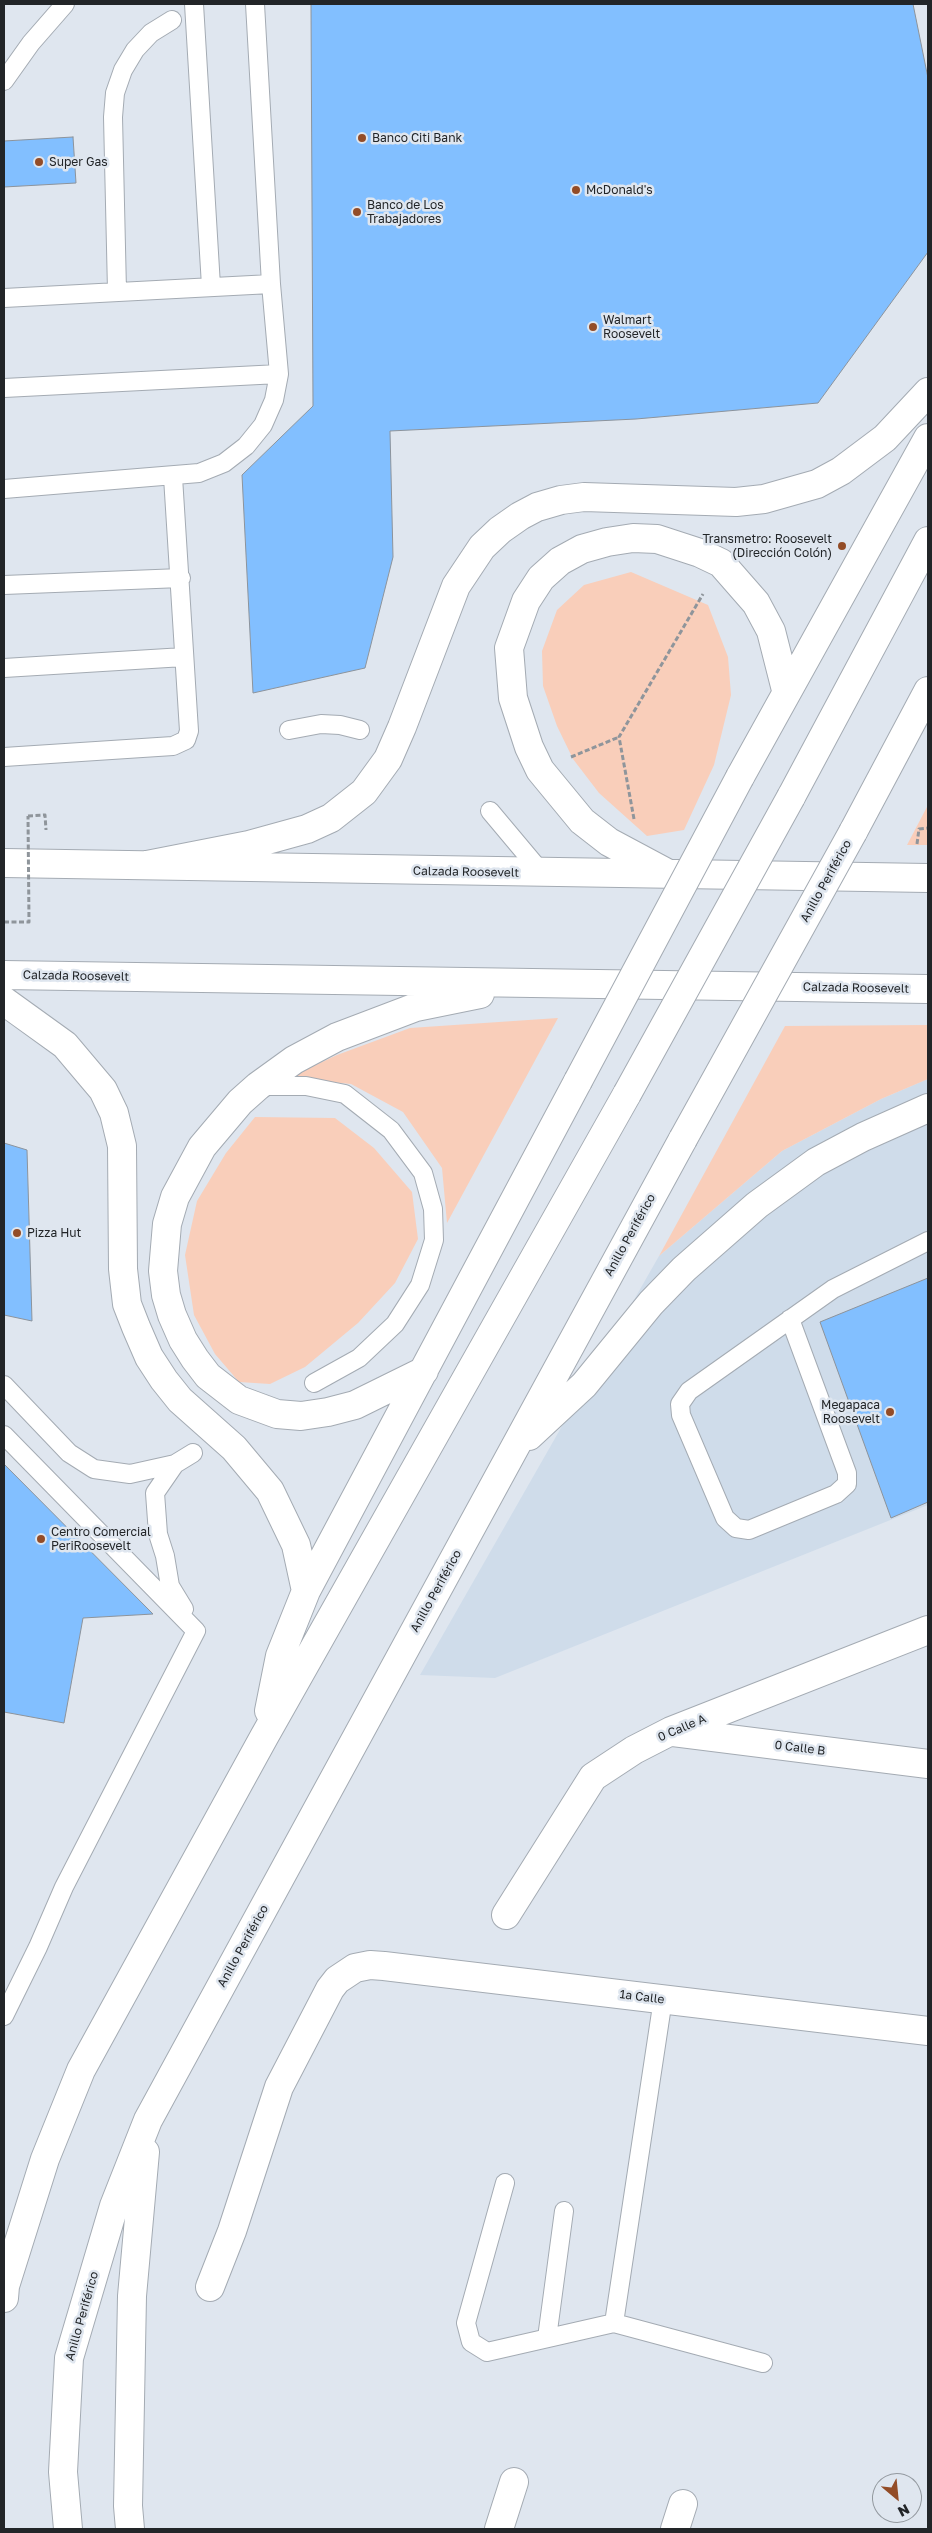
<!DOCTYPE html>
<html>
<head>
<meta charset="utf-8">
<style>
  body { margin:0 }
  #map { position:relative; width:932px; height:2533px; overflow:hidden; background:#dfe6ef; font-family:"Golos Text",sans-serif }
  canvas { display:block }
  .frame { position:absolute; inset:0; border:5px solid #222528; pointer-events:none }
  .north { position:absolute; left:872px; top:2473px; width:50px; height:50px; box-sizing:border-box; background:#dfe6ef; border:1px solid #93999f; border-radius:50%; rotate:152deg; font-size:14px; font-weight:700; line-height:20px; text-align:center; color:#222528 }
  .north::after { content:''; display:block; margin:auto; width:18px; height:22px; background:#934c27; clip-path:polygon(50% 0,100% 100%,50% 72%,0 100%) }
</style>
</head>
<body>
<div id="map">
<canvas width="932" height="2533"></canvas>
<div class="frame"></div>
<div class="north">N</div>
</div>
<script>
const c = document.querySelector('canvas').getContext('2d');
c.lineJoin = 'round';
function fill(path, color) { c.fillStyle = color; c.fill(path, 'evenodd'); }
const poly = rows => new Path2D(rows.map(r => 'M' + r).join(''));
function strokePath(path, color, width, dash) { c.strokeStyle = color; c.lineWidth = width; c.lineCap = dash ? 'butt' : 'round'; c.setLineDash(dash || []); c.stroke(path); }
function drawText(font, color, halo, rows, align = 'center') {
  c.font = font + ' "Golos Text",sans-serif'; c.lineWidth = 5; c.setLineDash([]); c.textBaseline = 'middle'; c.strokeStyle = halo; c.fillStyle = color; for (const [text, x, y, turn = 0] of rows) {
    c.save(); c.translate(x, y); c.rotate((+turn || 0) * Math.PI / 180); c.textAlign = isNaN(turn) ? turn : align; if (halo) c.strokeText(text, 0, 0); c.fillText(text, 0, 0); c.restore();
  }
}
const built = poly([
  [928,1079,928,1505,495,1678,420,1675,659,1256,782,1151,881,1099]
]);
const green = poly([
  [631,572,708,605,728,657,731,695,714,765,684,830,647,836,599,793,573,759,557,726,543,686,542,651,557,610,584,585],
  [928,805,928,845,907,845],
  [558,1018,447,1223,442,1168,403,1112,351,1084,288,1078,337,1055,410,1028],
  [928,1025,928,1079,881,1099,782,1151,659,1256,785,1026],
  [255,1117,335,1118,374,1148,412,1192,418,1239,395,1283,358,1323,305,1367,270,1384,239,1382,215,1354,194,1315,185,1255,197,1201,226,1153]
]);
const building = poly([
  [311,4,913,4,928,78,928,252,818,403,636,419,390,431,393,557,365,668,253,693,242,475,313,406,311,4],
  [73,137,76,183,4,187,4,141,73,137],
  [4,1143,27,1150,32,1321,4,1315,4,1143],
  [928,1278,928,1502,891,1518,820,1322,928,1278],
  [4,1464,153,1614,83,1618,64,1723,4,1712,4,1464]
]);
const path = poly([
  [571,757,619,737],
  [28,816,45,815,46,830],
  [634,819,619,737,703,594],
  [917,844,919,829,928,828]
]);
const lane = poly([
  [194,4,211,286],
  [4,81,31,43,65,4],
  [117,291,113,117,115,93,123,70,135,50,151,33,172,20],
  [4,298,271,284],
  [4,388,279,374],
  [4,489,199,473,224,463,246,446,263,425,274,400,279,374,271,284,255,4],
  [4,585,181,578],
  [4,668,184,657],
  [289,730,321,724,340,725,360,730],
  [4,757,173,746,186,740,189,731,173,477],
  [490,811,542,873],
  [259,1086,306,1086,345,1094,391,1130,423,1173,433,1209,434,1240,420,1285,395,1324,359,1358,314,1383],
  [790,1319,847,1473,847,1484,836,1494,749,1530,736,1528,725,1518,681,1415,680,1404,689,1391,833,1289,928,1241],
  [4,1385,69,1453,94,1469,130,1474,175,1464,193,1453],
  [4,1435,196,1631,64,1887,38,1947,4,2016],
  [175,1464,155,1493,158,1534,165,1556,170,1586,184,1609],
  [663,1999,614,2323,763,2363],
  [505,2183,466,2323,471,2342,487,2352,614,2323],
  [547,2338,564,2211]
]);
const street = poly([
  [673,1732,928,1764],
  [506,1915,593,1777,634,1750,671,1731,928,1630],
  [210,2287,232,2231,279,2087,330,1989,337,1980,355,1968,370,1965,384,1966,928,2031],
  [499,2529,514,2482],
  [675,2529,683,2504]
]);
const highway = poly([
  [740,777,928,438],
  [791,797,928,541],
  [853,832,928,691],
  [4,863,928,878],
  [147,865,249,845,307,829,331,818,364,792,388,759,402,727,456,586,482,547,500,530,520,516,537,507,561,500,584,497,736,502,764,499,817,484,841,471,885,438,928,392],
  [667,873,609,842,582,821,540,770,529,747,513,698,509,648,526,601,541,578,560,561,582,549,607,542,633,538,657,539,700,553,721,563,756,603,771,631,786,690],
  [4,975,928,989],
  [4,1001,65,1045,103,1090,114,1113,122,1146,123,1269,127,1304,136,1327,149,1357,164,1380,180,1400,234,1448,270,1491,296,1545,306,1591],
  [424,1371,355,1405,328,1412,301,1416,277,1414,239,1400,208,1376,195,1359,183,1340,172,1315,166,1295,163,1271,167,1224,175,1197,202,1147,240,1102,258,1086,294,1060,337,1037,416,1007,480,994],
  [529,1436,584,1385,651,1303,684,1269,757,1205,816,1162,863,1137,928,1108],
  [269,1711,280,1656,306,1591,578,1081],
  [4,2298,5,2286,45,2159,81,2070,264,1737,627,1094],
  [68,2529,63,2472,69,2358,114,2206,148,2120,683,1139],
  [130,2529,128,2506,132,2296,145,2152]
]);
const pathBridge = poly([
  [4,922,29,922,28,816]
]);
const highwayBridge = poly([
  [578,1081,740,777],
  [627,1094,791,797],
  [683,1139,853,832]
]);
const markers = [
  [362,138,5,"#934c27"],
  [39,162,5,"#934c27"],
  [576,190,5,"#934c27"],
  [357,212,5,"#934c27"],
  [593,327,5,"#934c27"],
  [842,546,5,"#934c27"],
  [17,1233,5,"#934c27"],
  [890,1412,5,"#934c27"],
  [41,1539,5,"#934c27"]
];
const poiNames = [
  ["Banco Citi Bank",372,138],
  ["Super Gas",49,162],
  ["McDonald's",586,190],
  ["Banco de Los",367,205],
  ["Trabajadores",367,219],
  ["Walmart",603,320],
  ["Roosevelt",603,334],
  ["Transmetro: Roosevelt",832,539,"right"],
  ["(Dirección Colón)",832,553,"right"],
  ["Pizza Hut",27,1233],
  ["Megapaca",880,1405,"right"],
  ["Roosevelt",880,1419,"right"],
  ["Centro Comercial",51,1532],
  ["PeriRoosevelt",51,1546]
];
const streetNames = [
  ["Calzada Roosevelt",466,872,1],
  ["Anillo Periférico",826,881,-61],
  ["Calzada Roosevelt",76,976,1],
  ["Calzada Roosevelt",856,988,1],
  ["Anillo Periférico",630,1235,-61],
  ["Anillo Periférico",436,1591,-61],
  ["0 Calle A",682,1728,-23],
  ["0 Calle B",800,1748,7],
  ["Anillo Periférico",243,1946,-61],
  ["1a Calle",642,1997,7],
  ["Anillo Periférico",82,2316,-74]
];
fill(built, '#cfdcea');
fill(green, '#f9ceba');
fill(building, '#82bfff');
strokePath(building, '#8c939b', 1);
strokePath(lane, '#a4abb3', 20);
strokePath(street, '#a4abb3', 30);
strokePath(highway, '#a4abb3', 30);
strokePath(path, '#8f959b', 3, [5, 2.5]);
strokePath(lane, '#fff', 18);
strokePath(street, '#fff', 28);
strokePath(highway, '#fff', 28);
strokePath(highwayBridge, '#a4abb3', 30, []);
strokePath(pathBridge, '#8f959b', 3, [5, 2.5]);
strokePath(highwayBridge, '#fff', 28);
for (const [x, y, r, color] of markers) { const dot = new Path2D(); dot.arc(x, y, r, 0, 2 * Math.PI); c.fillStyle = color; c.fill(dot); strokePath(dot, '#dfe6ef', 2); }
drawText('12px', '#222528', '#dfe6ef', poiNames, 'left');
drawText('12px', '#222528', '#dfe6ef', streetNames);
</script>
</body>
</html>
